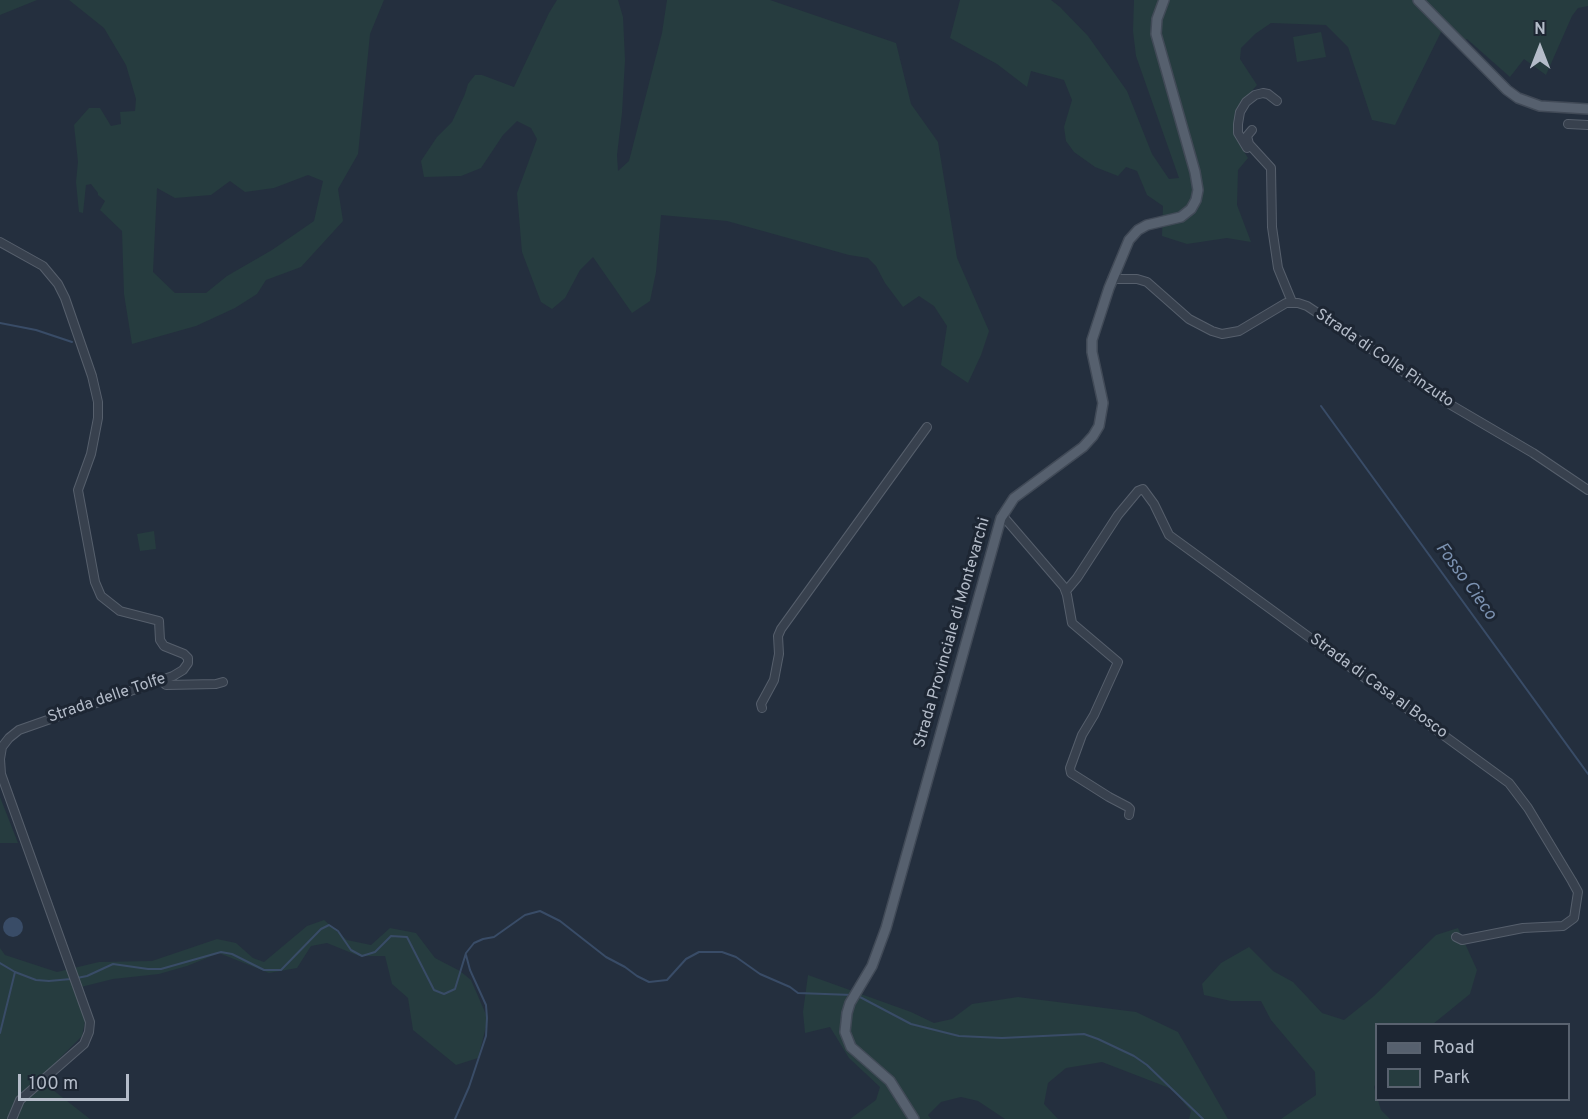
<!DOCTYPE html>
<html>
<head>
<meta charset="utf-8">
<style>
  body { margin:0 }
  #map { position:relative; width:1588px; height:1119px; overflow:hidden; background:#242f3e; font-family:Overpass,sans-serif }
  canvas { display:block }
  .legend { position:absolute; left:1375px; top:1023px; width:195px; height:78px; box-sizing:border-box; background:#1d2633; border:2px solid #59626f; margin:0; padding:8px 10px; list-style:none; font-size:18px; color:#b4bcc9 }
  .legend li { display:flex; align-items:center; gap:12px; height:30px }
  .legend b { width:30px; border:2px solid #59626f }
  .north { position:absolute; left:1510px; top:18px; width:60px; height:60px; -webkit-text-stroke:4px #1d2633; paint-order:stroke; rotate:0deg; font-size:16px; font-weight:700; line-height:24px; text-align:center; color:#b4bcc9 }
  .north::after { content:''; display:block; margin:auto; width:21px; height:27px; background:#b4bcc9; clip-path:polygon(50% 0,100% 100%,50% 72%,0 100%) }
  .scale { position:absolute; left:18px; top:1074px; width:111px; height:27px; box-sizing:border-box; border:3px solid #b4bcc9; border-top:0; padding-left:8px; font-size:18px; line-height:21px; white-space:nowrap; color:#b4bcc9; -webkit-text-stroke:4px #1d2633; paint-order:stroke }
</style>
</head>
<body>
<div id="map">
<canvas width="1588" height="1119"></canvas>
<ul class="legend">
<li><b style="height:8px;background:#56606e"></b>Road</li>
<li><b style="height:16px;background:#263c3f"></b>Park</li>
</ul>
<div class="north">N</div>
<div class="scale">100 m</div>
</div>
<script>
const c = document.querySelector('canvas').getContext('2d');
c.lineJoin = 'round';
function fill(path, color) { c.fillStyle = color; c.fill(path, 'evenodd'); }
const poly = rows => new Path2D(rows.map(r => 'M' + r).join(''));
function strokePath(path, color, width, dash) { c.strokeStyle = color; c.lineWidth = width; c.lineCap = dash ? 'butt' : 'round'; c.setLineDash(dash || []); c.stroke(path); }
function drawText(font, color, halo, rows, align = 'center') {
  c.font = font + ' Overpass,sans-serif'; c.lineWidth = 6; c.setLineDash([]); c.textBaseline = 'middle'; c.strokeStyle = halo; c.fillStyle = color; for (const [text, x, y, turn = 0] of rows) {
    c.save(); c.translate(x, y); c.rotate((+turn || 0) * Math.PI / 180); c.textAlign = isNaN(turn) ? turn : align; if (halo) c.strokeText(text, 0, 0); c.fillText(text, 0, 0); c.restore();
  }
}
const green = poly([
  [0,0,37,0,0,15],
  [69,0,384,0,370,34,358,154,338,189,343,221,301,267,266,280,257,294,235,308,196,326,132,344,124,294,122,231,100,210,105,201,98,195,98,193,91,184,86,185,83,213,79,212,76,182,78,162,74,125,89,108,100,108,111,126,121,124,120,112,135,111,136,99,126,65,104,28],
  [308,175,323,181,314,221,272,250,227,276,206,293,175,293,153,272,157,188,175,198,211,195,230,181,245,192,274,188],
  [557,0,618,0,623,17,625,60,622,113,617,155,618,171,629,161,662,33,667,0,770,0,896,43,911,104,938,142,957,258,989,331,981,355,968,383,941,365,947,326,934,306,919,296,903,307,885,283,876,266,868,258,849,255,727,221,661,215,656,272,650,301,632,313,593,257,580,270,565,298,552,309,541,302,522,252,517,193,537,139,531,128,517,121,503,135,481,168,461,176,424,177,421,161,437,137,452,122,465,94,468,84,475,75,482,75,514,87,549,13],
  [960,0,1051,0,1060,7,1088,36,1127,91,1152,154,1169,179,1179,178,1136,56,1133,31,1134,0,1588,0,1588,6,1578,8,1572,16,1546,75,1524,59,1510,77,1467,39,1465,40,1446,22,1395,125,1372,120,1348,47,1326,25,1271,23,1255,34,1241,48,1240,59,1257,85,1242,102,1234,120,1235,137,1248,158,1238,170,1237,205,1251,242,1227,238,1187,244,1162,236,1163,206,1147,195,1137,171,1126,167,1118,176,1095,167,1074,152,1066,141,1064,127,1072,100,1064,80,1031,71,1027,87,997,64,950,38],
  [1321,32,1326,57,1297,62,1293,37],
  [154,531,156,549,140,551,137,534],
  [0,797,18,843,0,843],
  [324,920,347,940,371,945,390,928,416,933,435,958,460,971,471,980,488,1019,478,1058,456,1065,413,1030,408,998,392,984,385,956,359,956,327,943,311,946,297,968,269,973,219,953,187,966,159,974,113,979,73,989,86,1017,82,1036,39,1079,90,1119,0,1119,0,948,5,955,57,972,99,962,152,961,217,939,236,943,253,958,264,962,307,926],
  [1458,928,1477,970,1470,994,1433,1024,1376,1024,1376,1083,1374,1087,1381,1110,1390,1119,1281,1119,1316,1095,1315,1072,1271,1020,1261,1001,1231,1001,1204,995,1202,984,1221,963,1249,947,1273,971,1293,982,1322,1013,1344,1020,1374,996,1436,935],
  [808,975,911,1012,934,1023,952,1019,972,1004,1018,997,1136,1012,1178,1032,1228,1119,1189,1119,1191,1111,1172,1089,1102,1062,1066,1068,1048,1083,1044,1104,1058,1119,1005,1119,978,1101,961,1097,941,1102,928,1115,931,1119,850,1119,876,1100,880,1087,849,1058,830,1027,805,1033,803,1012]
]);
const water = poly([
  '3 927a10 10 0 1 1 20 0a10 10 0 1 1-20 0Z'
]);
const stream = poly([
  [0,323,36,330,72,342],
  [1321,406,1588,774],
  [0,963,15,972,36,980,49,981,71,979],
  [77,978,87,976,113,964,148,969,161,969,221,952,232,954,264,970,281,970,321,929,329,925,338,931,351,950,362,956,375,952,391,936,407,937,434,990,444,994,455,989,466,953,474,943,483,939,494,937,525,915,540,911,560,921,606,957,625,967,637,976,649,982,667,980,686,959,699,952,722,952,736,957,760,974,790,987,798,993,852,995],
  [858,996,911,1024,959,1036,1002,1038,1084,1034,1098,1039,1134,1056,1147,1065,1203,1119],
  [0,1033,15,972],
  [455,1119,469,1087,486,1036,487,1018,486,1005,470,970,466,955]
]);
const minor = poly([
  [1568,124,1588,125],
  [1252,130,1247,136,1249,144,1271,168,1272,227,1278,268,1292,302],
  [1247,148,1238,133,1238,124,1240,112,1246,102,1255,95,1263,93,1268,94,1277,101],
  [0,242,43,266,58,284,65,298,92,376,98,402,98,418,91,454,78,490,95,582,101,596,120,611,159,621,160,640,164,646,184,654,188,658,188,663,183,670,173,676,19,730,9,738,2,747,0,759,1,774,90,1022,89,1032,84,1044,20,1100,12,1119],
  [1112,279,1137,279,1147,282,1189,319,1212,331,1222,334,1239,331,1286,303,1298,303,1307,306,1354,337,1446,402,1533,453,1588,490],
  [1002,515,1064,587,1067,595,1072,623,1118,662,1094,715,1082,735,1070,768,1071,773,1109,797,1128,807,1130,809,1129,815],
  [1066,591,1077,578,1118,515,1138,491,1143,489,1154,504,1169,535,1509,783,1528,808,1572,881,1578,892,1574,918,1563,926,1523,928,1462,940,1456,937],
  [161,680,166,685,216,684,223,682],
  [762,708,761,704,774,680,779,654,778,636,781,629,927,427]
]);
const major = poly([
  [1418,0,1507,90,1518,98,1540,106,1588,109],
  [914,1119,890,1081,851,1047,845,1032,847,1013,850,1003,872,966,886,928,1001,518,1014,498,1083,447,1093,436,1099,426,1103,403,1092,352,1092,340,1109,288,1129,240,1138,230,1147,225,1181,217,1191,209,1196,200,1198,190,1195,172,1156,34,1157,19,1164,0]
]);
const streetNames = [
  ["Strada di Colle Pinzuto",1384,359,34],
  ["Strada Provinciale di Montevarchi",953,633,-74],
  ["Strada di Casa al Bosco",1378,687,36],
  ["Strada delle Tolfe",107,699,-19]
];
const waterNames = [
  ["Fosso Cieco",1465,582,54]
];
fill(green, '#263c3f');
fill(water, '#394c67');
strokePath(stream, '#394c67', 2);
strokePath(minor, '#565f6c', 10);
strokePath(major, '#414a57', 12);
strokePath(minor, '#38414e', 8);
strokePath(major, '#56606e', 9);
drawText('16px', '#b4bcc9', '#1d2633', streetNames);
drawText('italic 18px', '#7c92b1', '#1d2633', waterNames);
</script>
</body>
</html>
